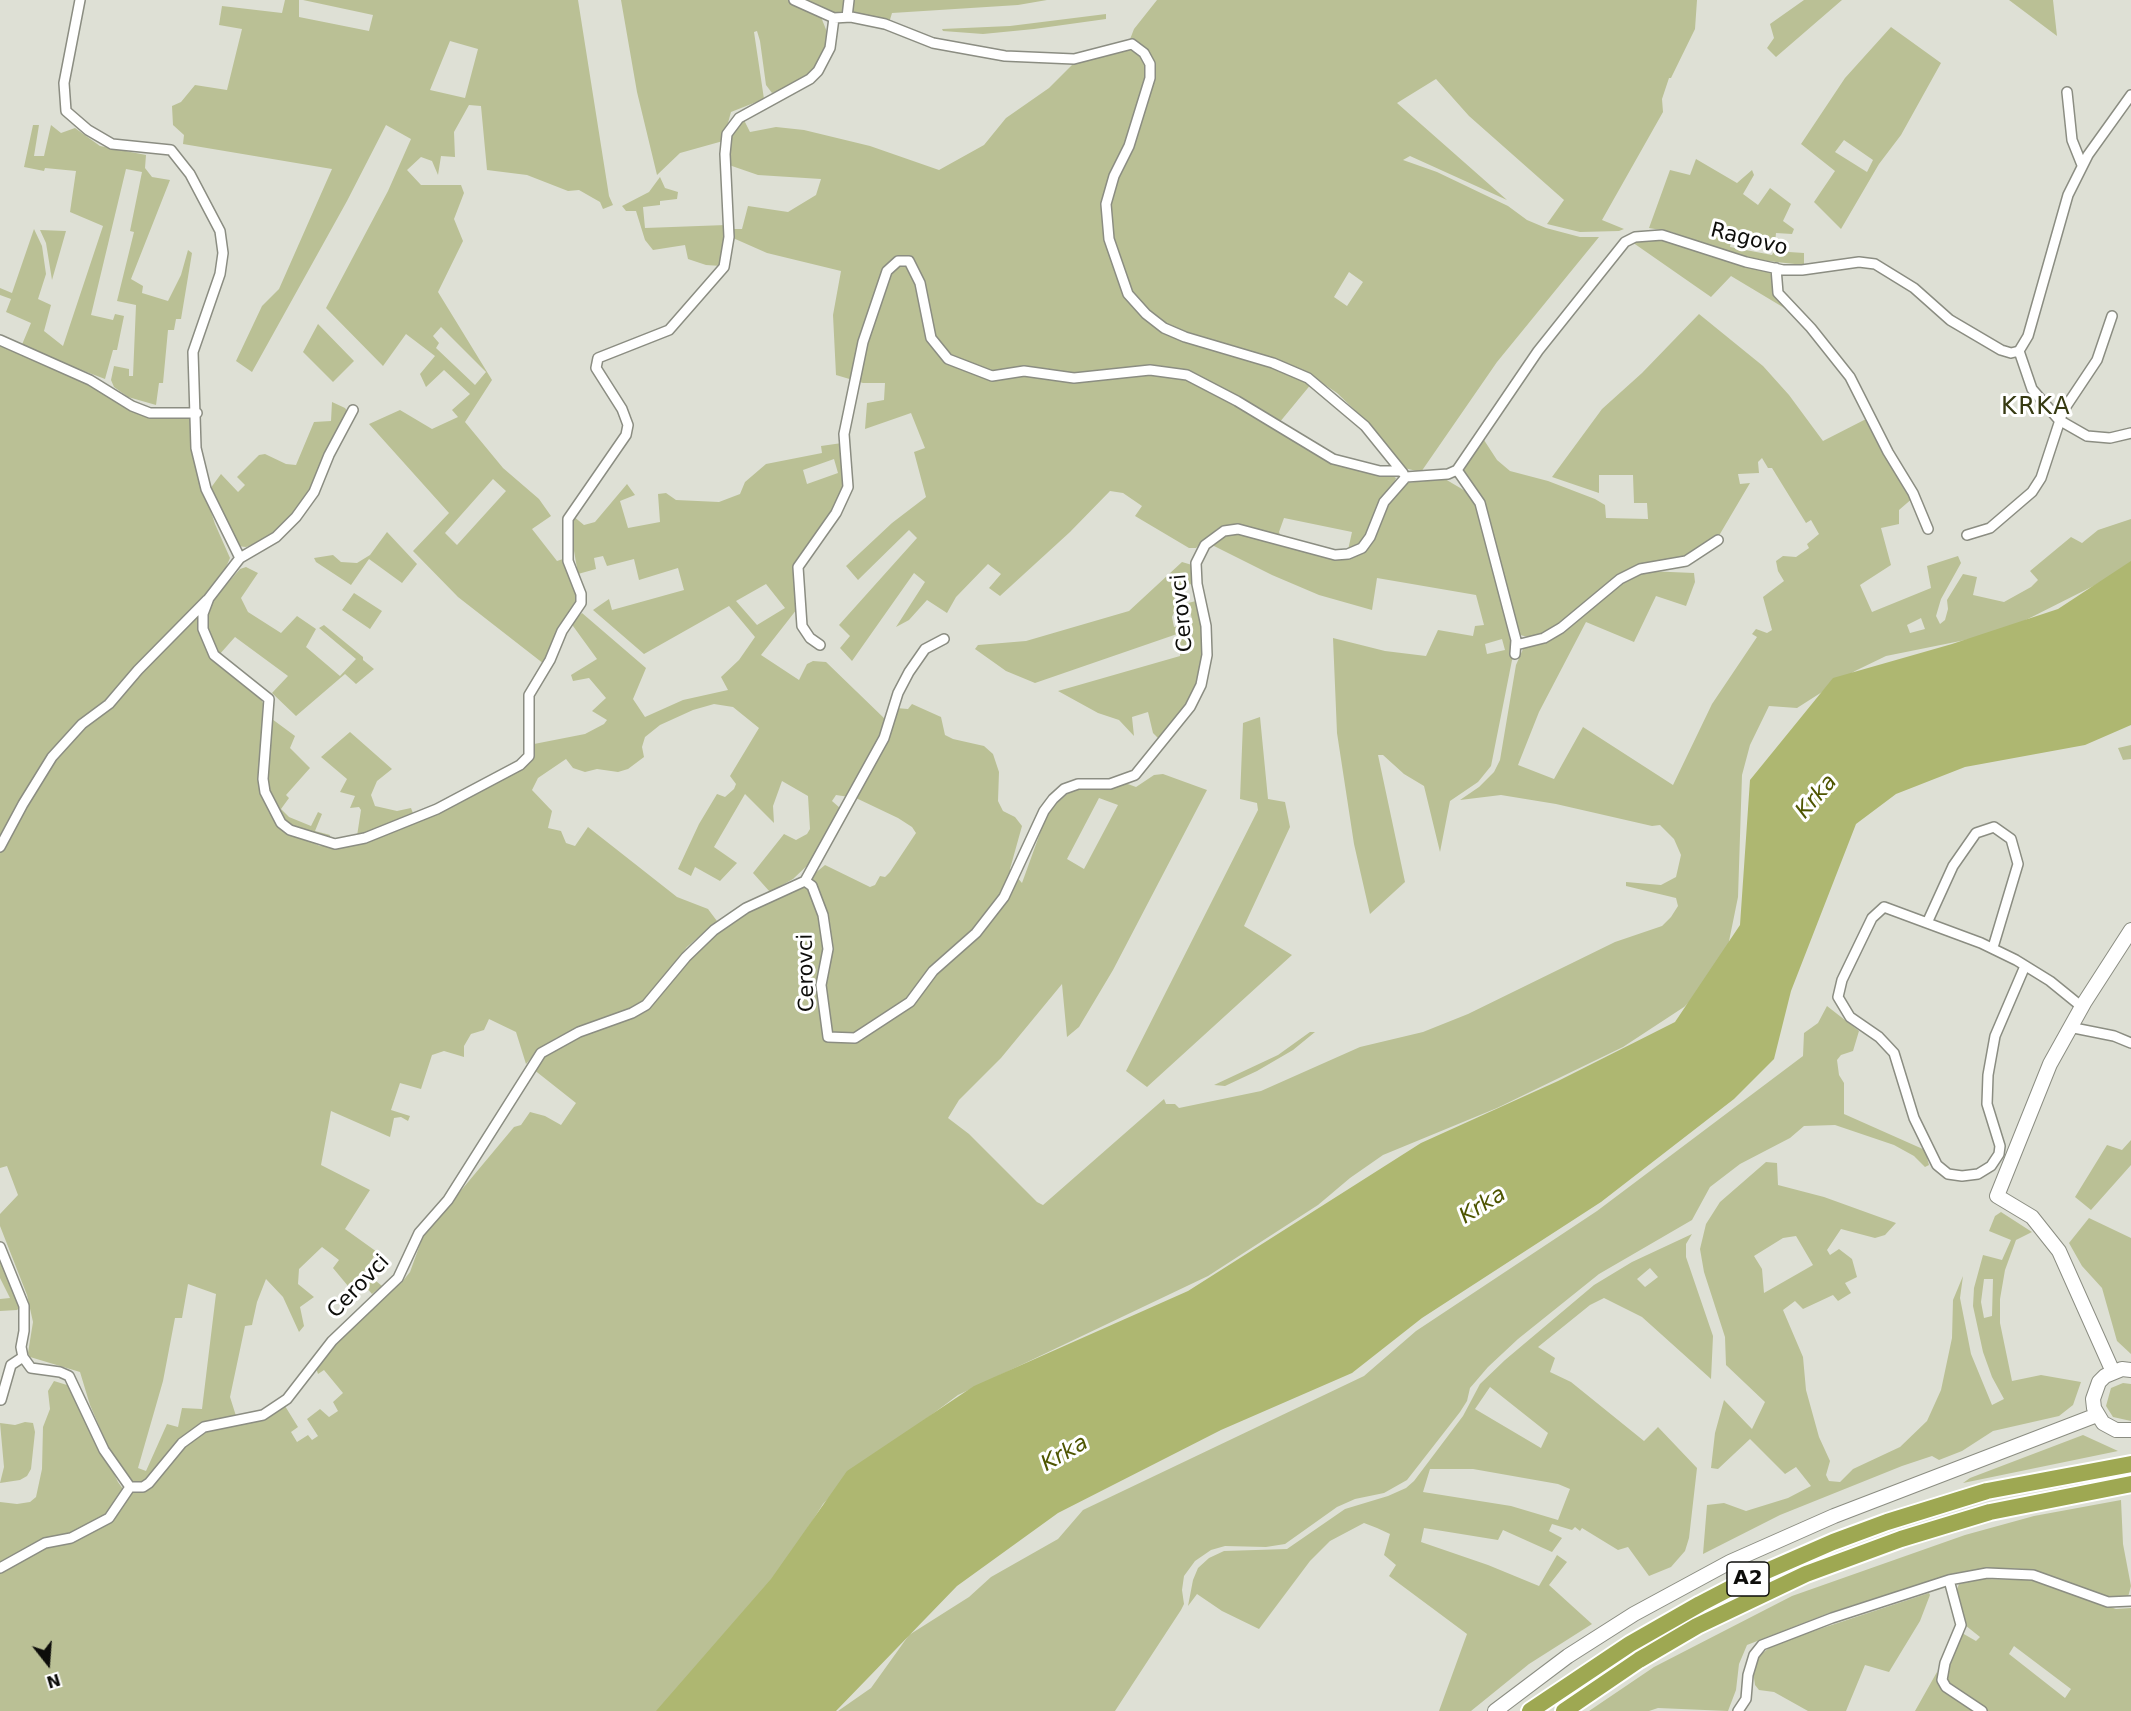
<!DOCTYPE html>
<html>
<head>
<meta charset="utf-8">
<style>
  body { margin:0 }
  #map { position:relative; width:2131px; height:1711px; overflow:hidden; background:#dee0d5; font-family:"DejaVu Sans",sans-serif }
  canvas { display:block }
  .north { position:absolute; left:18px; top:1633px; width:60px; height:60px; -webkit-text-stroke:4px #fff; paint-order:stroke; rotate:163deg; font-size:16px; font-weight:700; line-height:24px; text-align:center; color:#0d0d0a }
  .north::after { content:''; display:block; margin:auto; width:21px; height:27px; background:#0d0d0a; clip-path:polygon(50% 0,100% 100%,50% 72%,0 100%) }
</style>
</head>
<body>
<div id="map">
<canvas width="2131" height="1711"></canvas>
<div class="north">N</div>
</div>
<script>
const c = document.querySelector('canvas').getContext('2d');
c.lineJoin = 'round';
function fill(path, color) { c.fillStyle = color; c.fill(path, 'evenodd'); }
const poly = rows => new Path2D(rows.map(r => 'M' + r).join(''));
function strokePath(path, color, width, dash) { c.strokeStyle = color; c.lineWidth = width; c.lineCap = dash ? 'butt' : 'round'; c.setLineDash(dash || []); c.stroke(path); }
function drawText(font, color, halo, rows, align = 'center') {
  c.font = font + ' "DejaVu Sans",sans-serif'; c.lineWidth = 6; c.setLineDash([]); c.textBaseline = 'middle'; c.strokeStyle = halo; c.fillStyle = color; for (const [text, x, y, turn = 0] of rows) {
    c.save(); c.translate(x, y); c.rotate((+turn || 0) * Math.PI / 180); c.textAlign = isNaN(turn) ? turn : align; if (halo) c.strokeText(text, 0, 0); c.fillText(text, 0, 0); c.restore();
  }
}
const green = poly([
  [285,0,299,0,299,17,369,31,373,15,303,0,578,0,609,196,613,205,603,209,600,202,579,190,568,191,527,175,487,170,481,106,469,105,454,132,455,157,441,156,438,175,432,161,421,157,407,170,421,185,461,185,464,193,454,219,463,241,438,292,492,380,465,422,503,468,539,499,551,516,532,529,557,561,563,559,578,599,561,624,544,664,458,597,413,551,449,513,369,424,400,410,432,429,458,417,452,410,470,394,444,370,426,387,420,374,435,356,406,334,383,366,326,308,388,191,411,139,386,125,347,201,252,372,236,361,262,306,279,289,332,169,183,144,184,135,173,125,172,106,181,102,195,85,227,90,242,29,219,25,222,6,282,13],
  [450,41,478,49,465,98,430,90],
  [441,327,486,372,475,385,436,348,439,343,433,336],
  [493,479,506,491,457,545,445,533],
  [621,0,789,0,821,17,827,32,826,43,817,67,802,81,772,93,766,85,760,41,757,31,754,32,764,99,731,112,723,141,680,153,657,175,637,92],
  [802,0,847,0,845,13,827,12],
  [852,0,1047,0,1018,5,892,13,889,23,850,13],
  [1157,0,1697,0,1695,29,1671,78,1669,78,1662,99,1663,112,1602,220,1624,229,1619,231,1580,232,1547,224,1564,200,1469,116,1436,79,1397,103,1507,200,1410,156,1403,160,1437,172,1508,206,1527,220,1546,228,1580,237,1599,237,1497,362,1421,472,1404,468,1362,417,1337,393,1303,370,1274,358,1312,383,1279,423,1246,401,1183,369,1138,366,1080,374,1063,373,1045,368,1043,374,1074,380,1097,381,1134,373,1179,376,1354,469,1393,476,1396,478,1394,483,1381,500,1369,531,1358,545,1348,550,1352,532,1284,518,1279,532,1281,537,1231,525,1217,529,1196,548,1189,548,1135,516,1142,506,1123,493,1110,491,1070,532,1000,596,989,588,1001,574,988,564,956,597,947,613,927,600,909,620,896,627,925,582,914,573,852,661,840,648,850,636,839,625,917,538,909,530,858,580,846,566,892,523,926,497,914,452,925,448,911,413,865,429,867,403,884,400,885,383,863,383,836,375,833,315,841,271,767,253,733,238,733,229,742,229,748,206,788,212,816,195,821,179,758,175,729,165,730,138,744,120,750,132,776,127,804,130,870,146,939,170,984,145,1006,118,1049,88,1075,62,1127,47,1134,29],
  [1349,272,1363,282,1347,306,1334,297],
  [1804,0,1842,0,1776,57,1767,48,1774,38,1770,24],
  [2009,0,2053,0,2057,36],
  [1106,14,1106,19,1034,29,983,34,943,31,942,29,1010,26],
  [1891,27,1941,63,1901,135,1879,164,1841,229,1814,202,1835,171,1801,144,1845,78],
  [1844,140,1873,160,1867,172,1835,152],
  [33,125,39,125,34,156,44,156,51,125,61,133,75,128,100,146,146,155,145,168,152,177,170,180,131,279,143,286,142,293,168,301,181,275,188,250,192,253,181,319,176,319,174,330,168,330,163,383,159,383,156,405,128,397,114,387,111,380,114,366,129,369,129,376,133,376,136,305,117,301,134,232,130,231,142,172,126,169,91,315,113,320,115,314,124,316,117,350,113,350,105,379,21,347,31,323,6,312,11,299,0,295,0,288,12,293,34,229,42,246,46,274,38,299,51,305,44,331,63,346,103,226,70,212,76,171,45,168,44,171,24,167],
  [1696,159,1737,183,1752,170,1754,175,1743,194,1758,205,1770,188,1791,204,1783,221,1794,229,1792,234,1776,233,1775,243,1732,234,1730,247,1772,255,1774,251,1804,253,1804,265,1758,260,1706,245,1672,232,1649,228,1670,170,1690,175],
  [660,177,665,188,678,192,677,199,660,201,660,205,643,207,645,228,726,225,721,266,706,265,688,259,685,245,653,250,645,240,636,211,626,211,622,206,649,192],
  [40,230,66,231,52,280,46,243],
  [1660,239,1770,270,1773,289,1786,309,1731,276,1711,297,1632,242],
  [1699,314,1763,366,1789,395,1823,441,1868,418,1914,497,1899,510,1899,524,1881,528,1891,565,1860,585,1872,612,1931,588,1927,566,1958,556,1961,563,1941,599,1936,616,1940,624,1945,620,1948,609,1947,600,1963,574,1977,577,1973,595,2004,602,2031,587,2038,580,2030,571,2071,537,2082,543,2098,530,2131,519,2131,567,2000,633,1886,656,1855,671,1797,708,1769,706,1750,745,1742,775,1738,897,1726,956,1712,980,1684,1007,1623,1047,1497,1108,1383,1155,1350,1178,1318,1205,1208,1276,958,1395,851,1475,823,1504,774,1582,670,1711,0,1711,0,1502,17,1504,30,1502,36,1497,42,1469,43,1427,50,1409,48,1391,54,1381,67,1385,79,1403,118,1482,123,1489,130,1492,147,1489,192,1438,202,1431,265,1417,285,1406,298,1427,291,1432,297,1442,308,1435,312,1440,318,1436,307,1419,320,1409,329,1417,338,1411,333,1402,343,1393,324,1370,318,1374,316,1368,341,1335,402,1282,410,1272,423,1236,514,1127,521,1125,530,1112,545,1116,561,1125,576,1103,533,1069,545,1055,566,1041,642,1011,655,1001,696,951,726,927,754,908,797,888,825,865,870,887,875,885,880,876,885,877,890,872,916,833,912,827,898,818,856,798,836,795,832,801,840,808,812,861,793,879,770,892,753,873,784,834,796,840,807,834,810,829,808,796,782,781,773,806,774,823,745,794,714,847,737,863,720,881,695,867,691,876,678,869,699,824,717,794,725,797,734,789,736,784,730,776,759,728,733,707,714,704,693,710,660,725,645,737,642,747,644,757,628,769,618,772,597,769,585,772,573,768,566,759,538,778,532,790,552,811,548,828,561,831,566,843,575,846,588,827,677,897,708,909,717,921,687,947,641,1004,556,1038,540,1048,526,1064,516,1032,489,1019,484,1030,471,1034,464,1046,464,1057,444,1051,432,1055,421,1089,400,1083,391,1110,410,1116,408,1121,401,1117,394,1118,390,1137,331,1111,321,1165,370,1190,345,1229,377,1252,364,1271,382,1286,372,1294,358,1278,348,1286,333,1268,339,1260,322,1247,299,1269,298,1284,314,1297,300,1307,304,1326,299,1332,283,1297,266,1279,257,1302,252,1325,245,1326,230,1397,236,1416,216,1419,199,1425,169,1452,150,1476,138,1484,132,1482,109,1449,90,1405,80,1372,30,1357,28,1353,33,1322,27,1295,0,1226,0,1214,18,1195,7,1166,0,1168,0,344,23,356,105,388,137,411,189,417,194,422,196,466,215,524,230,558,199,630,210,655,259,696,263,703,259,782,269,812,283,830,320,846,354,845,401,828,532,760,534,744,585,734,604,724,607,720,592,711,606,698,589,678,573,681,571,675,597,659,573,626,572,621,582,613,646,668,633,699,645,717,683,700,728,690,721,677,739,660,755,637,729,606,644,654,593,610,609,599,612,610,684,590,678,568,639,580,634,559,607,566,603,556,594,558,596,569,578,574,573,545,573,516,584,525,595,522,627,484,635,495,620,501,628,528,660,522,658,494,666,493,676,500,719,502,740,494,745,482,766,464,822,453,821,446,842,443,846,463,843,499,797,565,797,609,761,655,799,680,807,664,813,661,826,662,886,720,895,721,896,708,908,709,912,704,941,717,945,735,953,739,984,746,993,754,999,772,998,801,1003,811,1015,817,1022,826,1010,869,1022,883,1048,811,1073,789,1125,783,1136,787,1154,775,1163,774,1207,790,1113,970,1079,1027,1067,1037,1062,984,1001,1058,959,1100,948,1118,969,1134,1037,1202,1043,1205,1164,1099,1166,1104,1175,1104,1179,1108,1261,1091,1360,1047,1423,1032,1468,1014,1615,942,1662,926,1671,917,1678,906,1676,898,1626,886,1626,882,1661,885,1676,877,1681,855,1674,839,1660,825,1652,826,1556,804,1501,795,1460,800,1479,787,1494,772,1500,760,1516,665,1523,649,1536,644,1622,581,1647,571,1694,573,1695,582,1686,606,1656,596,1634,642,1586,622,1539,712,1518,765,1554,779,1583,727,1673,785,1712,704,1757,637,1752,634,1756,629,1767,633,1772,630,1763,597,1784,581,1778,571,1776,561,1783,556,1796,557,1809,548,1807,544,1819,534,1811,520,1806,523,1772,468,1768,468,1762,458,1758,462,1759,473,1738,474,1740,484,1750,483,1717,539,1687,556,1643,565,1558,626,1541,635,1528,637,1520,635,1515,630,1483,507,1463,472,1479,441,1484,440,1497,460,1510,471,1548,481,1595,499,1605,505,1606,518,1648,519,1647,503,1634,503,1633,475,1599,475,1599,493,1552,477,1602,409,1642,373],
  [834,459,838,473,807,484,803,470],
  [766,584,785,608,757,625,736,601],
  [1921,618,1925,629,1910,633,1907,625],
  [1099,798,1118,805,1084,869,1067,859],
  [188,1284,216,1294,202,1409,182,1408,178,1427,167,1424,146,1471,138,1468,163,1381,175,1318,182,1318],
  [318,324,354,361,333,382,303,352],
  [332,402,345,408,348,412,307,493,295,512,272,534,260,542,246,547,236,546,210,489,221,474,238,492,245,485,237,477,259,455,265,454,286,464,296,465,314,422,331,421],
  [1445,479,1467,492,1476,507,1514,650,1491,766,1478,782,1450,801,1440,852,1424,786,1404,774,1383,755,1378,755,1405,882,1370,914,1354,844,1337,733,1333,638,1385,651,1426,656,1438,630,1473,636,1475,626,1484,625,1476,595,1377,578,1372,610,1319,595,1272,575,1210,544,1235,532,1299,549,1359,554,1388,502,1406,483],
  [1502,639,1505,650,1487,654,1485,644],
  [387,532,417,564,402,583,369,559,351,585,316,562,314,558,333,555,341,562,357,563,370,555],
  [1182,562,1192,565,1193,584,1173,586,1176,608,1172,617,1174,627,1193,623,1188,603,1196,601,1201,620,1202,665,1192,698,1169,729,1158,738,1153,733,1148,712,1132,717,1134,736,1119,720,1098,713,1058,691,1180,656,1180,633,1035,683,1006,671,975,649,978,645,1026,641,1129,611],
  [246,567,258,573,241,598,248,612,281,633,297,616,316,629,306,647,340,676,356,659,319,628,324,625,363,657,363,660,374,669,356,684,345,674,296,716,272,693,288,676,235,637,219,655,207,636,206,608,240,569],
  [354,593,382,611,370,629,342,610],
  [1260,717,1268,799,1285,802,1290,827,1244,926,1292,955,1147,1087,1126,1071,1258,810,1257,803,1240,799,1243,723],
  [272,719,295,736,290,748,310,768,286,795,289,798,281,809,289,817,311,826,318,812,322,814,315,831,330,835,329,841,297,830,281,817,270,799,266,778,265,752],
  [350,732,392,769,377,781,371,795,375,806,397,811,411,808,414,816,357,836,361,810,359,807,350,808,355,796,340,792,347,779,321,757],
  [2131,745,2131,759,2123,760,2118,748],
  [1827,1006,1859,1031,1853,1051,1841,1055,1837,1060,1839,1075,1844,1083,1844,1114,1925,1150,1929,1165,1925,1167,1914,1156,1894,1145,1835,1125,1804,1126,1790,1138,1740,1164,1710,1187,1692,1220,1599,1274,1518,1339,1488,1367,1470,1388,1467,1401,1460,1412,1407,1480,1384,1493,1355,1499,1337,1507,1285,1544,1266,1547,1225,1546,1211,1550,1195,1561,1184,1576,1182,1590,1184,1604,1181,1610,1115,1711,838,1711,871,1688,909,1635,969,1597,991,1577,1058,1539,1083,1510,1364,1376,1416,1331,1597,1211,1803,1056,1804,1033,1818,1023],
  [1310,1032,1315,1032,1293,1050,1257,1071,1225,1086,1214,1085,1278,1055],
  [2131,1140,2131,1165,2091,1210,2075,1197,2107,1145,2122,1150],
  [1766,1162,1777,1163,1778,1185,1824,1197,1896,1223,1885,1235,1875,1238,1841,1229,1827,1250,1830,1255,1839,1249,1852,1259,1857,1277,1845,1283,1851,1293,1838,1301,1833,1295,1803,1309,1795,1301,1783,1310,1803,1357,1806,1390,1819,1437,1830,1461,1826,1475,1829,1481,1840,1482,1853,1469,1900,1447,1927,1421,1941,1390,1952,1338,1953,1300,1963,1276,1960,1298,1971,1354,1992,1405,2004,1399,1992,1377,1983,1352,1973,1306,1974,1288,1983,1255,2002,1260,2011,1240,1989,1231,1995,1216,2001,1212,2032,1232,2016,1240,2005,1270,2000,1299,2000,1323,2012,1381,2041,1375,2081,1382,2073,1405,2059,1416,1993,1431,1962,1451,1939,1460,1932,1456,1902,1466,1780,1515,1703,1554,1707,1505,1724,1503,1746,1511,1788,1498,1811,1486,1796,1467,1785,1474,1750,1439,1718,1469,1711,1468,1715,1433,1724,1400,1752,1429,1765,1402,1726,1365,1725,1337,1704,1272,1700,1249,1706,1224,1720,1202],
  [1796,1236,1813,1265,1764,1293,1762,1269,1754,1256,1783,1238],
  [1984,1279,1993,1279,1992,1316,1984,1318,1981,1302],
  [2089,1218,2131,1238,2131,1354,2117,1341,2102,1288,2082,1266,2069,1243],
  [1692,1234,1686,1244,1686,1257,1713,1336,1711,1379,1642,1317,1604,1298,1590,1305,1538,1347,1555,1358,1550,1372,1571,1382,1644,1441,1658,1427,1697,1468,1689,1538,1685,1551,1671,1567,1649,1576,1628,1547,1618,1550,1582,1528,1580,1531,1575,1527,1572,1530,1552,1524,1549,1531,1562,1538,1552,1552,1503,1530,1498,1540,1424,1528,1421,1542,1488,1565,1539,1586,1557,1555,1567,1562,1549,1585,1592,1624,1529,1664,1471,1711,1439,1711,1467,1634,1389,1576,1396,1565,1384,1555,1390,1534,1377,1528,1364,1523,1330,1541,1310,1561,1259,1629,1222,1611,1197,1594,1188,1606,1193,1580,1198,1568,1209,1558,1224,1551,1287,1549,1345,1509,1388,1496,1406,1488,1414,1481,1463,1416,1480,1384,1505,1360,1594,1285,1632,1262],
  [1650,1268,1658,1277,1645,1287,1637,1279],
  [1490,1387,1548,1433,1541,1448,1475,1409],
  [1430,1469,1473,1469,1558,1484,1570,1489,1558,1520,1511,1506,1423,1492],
  [0,1256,20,1307,17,1310,0,1311,0,1299,10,1298,0,1278],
  [2123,1383,2131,1384,2131,1421,2113,1417,2106,1406,2111,1388],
  [25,1422,33,1423,35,1432,31,1469,27,1476,20,1480,0,1483,4,1467,0,1423,15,1425],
  [2083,1435,2118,1451,1963,1483,1970,1478],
  [2121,1500,2123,1544,2131,1586,2128,1597,2113,1599,2101,1596,2026,1569,2000,1568,1955,1573,1829,1613,1747,1645,1739,1664,1736,1690,1728,1711,1658,1708,1649,1711,1589,1711,1654,1667,1792,1596,1965,1535,2034,1516],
  [1982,1579,2032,1580,2116,1609,2131,1608,2131,1711,1987,1711,1948,1684,1945,1679,1952,1655,1962,1633,1976,1641,1980,1637,1965,1625,1956,1592,1959,1584],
  [2014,1646,2071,1689,2065,1698,2009,1654],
  [1929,1593,1930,1595,1920,1621,1889,1672,1865,1665,1846,1711,1808,1711,1774,1692,1759,1690,1755,1685,1753,1671,1759,1656,1774,1644],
  [1937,1672,1938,1681,1977,1711,1915,1711]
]);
const water = poly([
  [2131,561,2131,725,2085,745,1965,767,1896,794,1856,824,1791,991,1774,1059,1734,1099,1601,1202,1422,1318,1352,1373,1221,1430,1058,1513,957,1586,836,1711,656,1711,771,1579,847,1471,974,1386,1188,1291,1421,1143,1558,1081,1675,1022,1740,925,1750,780,1833,678,1952,644,2058,609]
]);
const street = poly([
  [80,0,64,83,66,111,88,130,112,144,171,150,190,174,220,231,223,253,220,274,193,352,196,448,206,489,240,558,276,537,296,517,314,492,329,455,353,410],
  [847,17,849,0],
  [834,18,851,17,885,24,933,43,1005,56,1074,59,1132,44,1144,53,1150,64,1150,78,1129,146,1114,176,1106,204,1109,239,1128,294,1146,314,1164,328,1185,337,1273,363,1308,378,1365,426,1403,473],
  [2067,92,2072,140,2082,165],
  [1776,268,1778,293,1811,328,1850,377,1888,452,1913,493,1928,529],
  [0,340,90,380,132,406,150,413,197,413],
  [2019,351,2032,389,2059,420,2087,436,2110,438,2131,433],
  [1457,470,1480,503,1516,640,1515,654],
  [1406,477,1448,474,1457,470,1538,351,1625,242,1635,237,1662,235,1746,262,1783,270,1802,270,1859,262,1875,264,1914,288,1950,320,2001,350,2011,353,2019,351,2028,336,2068,195,2088,155,2131,95],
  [1967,535,1990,528,2032,492,2041,478,2063,411,2097,360,2112,316],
  [240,558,209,598,203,614,203,629,214,655,269,699,263,779,265,792,281,823,290,830,335,844,365,838,437,809,520,765,529,756,529,695,550,660,562,631,581,603,581,594,568,561,568,519,626,435,628,425,622,409,596,368,598,358,669,330,724,267,729,237,725,154,727,134,739,118,810,79,818,71,830,48,834,18,794,0],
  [820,645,810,638,802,626,798,567,836,513,848,487,844,434,863,342,887,271,898,261,909,261,920,283,931,338,948,359,992,376,1024,371,1074,378,1150,370,1187,375,1237,401,1333,459,1380,471,1401,471],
  [1516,645,1544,638,1561,628,1620,579,1640,569,1686,561,1718,540],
  [0,847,23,804,52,757,82,724,109,704,138,670,207,600],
  [805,881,884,738,898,693,909,672,925,649,944,639],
  [1927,923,1953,866,1976,833,1994,827,2011,839,2018,864,1994,944],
  [2025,966,1995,1036,1988,1075,1987,1104,2000,1146,1999,1154,1991,1166,1978,1174,1962,1176,1948,1174,1937,1165,1914,1118,1894,1053,1879,1037,1850,1017,1838,997,1842,980,1872,918,1884,907,1981,943,2016,960,2050,981,2082,1007],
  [2069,1027,2114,1036,2131,1043],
  [0,1247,24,1306,24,1331,21,1347,23,1357,11,1365,1,1400],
  [23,1357,31,1368,60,1372,69,1376,104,1450,130,1487],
  [130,1487,143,1487,149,1483,182,1443,204,1427,263,1415,287,1399,332,1341,398,1278,419,1233,448,1200,541,1053,579,1032,632,1013,646,1005,686,957,714,930,746,908,805,881,812,886,823,915,828,949,821,985,828,1037,855,1038,910,1002,933,971,976,933,1004,897,1044,811,1053,799,1064,789,1078,784,1110,784,1135,775,1190,707,1201,685,1207,655,1206,626,1197,584,1196,563,1205,545,1224,531,1238,529,1335,555,1348,554,1362,548,1370,537,1384,502,1406,477],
  [0,1568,45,1543,71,1538,109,1518,130,1487],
  [1949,1580,1961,1625,1945,1663,1942,1680,1946,1687,1982,1711],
  [1738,1711,1746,1699,1748,1675,1754,1655,1762,1645,1832,1618,1949,1580,1987,1573,2033,1575,2108,1602,2131,1601]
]);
const secondary = poly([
  [2131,1370,2122,1369,2105,1376,2099,1382,2093,1399,2094,1408,2103,1423,2116,1430,2131,1430],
  [2113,1372,2059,1251,2032,1217,1997,1196,2050,1064,2084,1003,2131,930],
  [1495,1711,1568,1656,1634,1614,1730,1562,1834,1516,2097,1415]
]);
const highway = poly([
  [1530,1711,1630,1644,1700,1604,1746,1580,1833,1542,1887,1522,1987,1491,2131,1464],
  [1564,1711,1639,1660,1697,1626,1806,1574,1901,1539,1990,1512,2131,1484]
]);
const shields = [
  [1748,1579,42]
];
const shieldNames = [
  ["A2",1748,1579]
];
const streetNames = [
  ["Ragovo",1749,240,14],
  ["Cerovci",1183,613,-95],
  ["Cerovci",807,973,-91],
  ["Cerovci",359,1287,-46]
];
const waterNames = [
  ["Krka",1817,797,-49],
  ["Krka",1483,1206,-32],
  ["Krka",1065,1454,-30]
];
const quarterNames = [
  ["KRKA",2036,408]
];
fill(green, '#bac095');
fill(water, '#aeb771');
strokePath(street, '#8b8d82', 12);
strokePath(secondary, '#8b8d82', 16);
strokePath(highway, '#fff', 20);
strokePath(street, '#fff', 9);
strokePath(secondary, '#fff', 14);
strokePath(highway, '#9ea852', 16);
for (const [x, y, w] of shields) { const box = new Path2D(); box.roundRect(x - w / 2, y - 17, w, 34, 4.5); c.fillStyle = '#fff'; c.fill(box); strokePath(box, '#0d0d0a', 1.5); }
drawText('bold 20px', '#0d0d0a', null, shieldNames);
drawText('21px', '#0d0d0a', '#fff', streetNames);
drawText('italic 22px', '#4e5500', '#fff', waterNames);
c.letterSpacing = '1.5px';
drawText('24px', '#363a12', '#fff', quarterNames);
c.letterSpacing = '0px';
</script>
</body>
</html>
